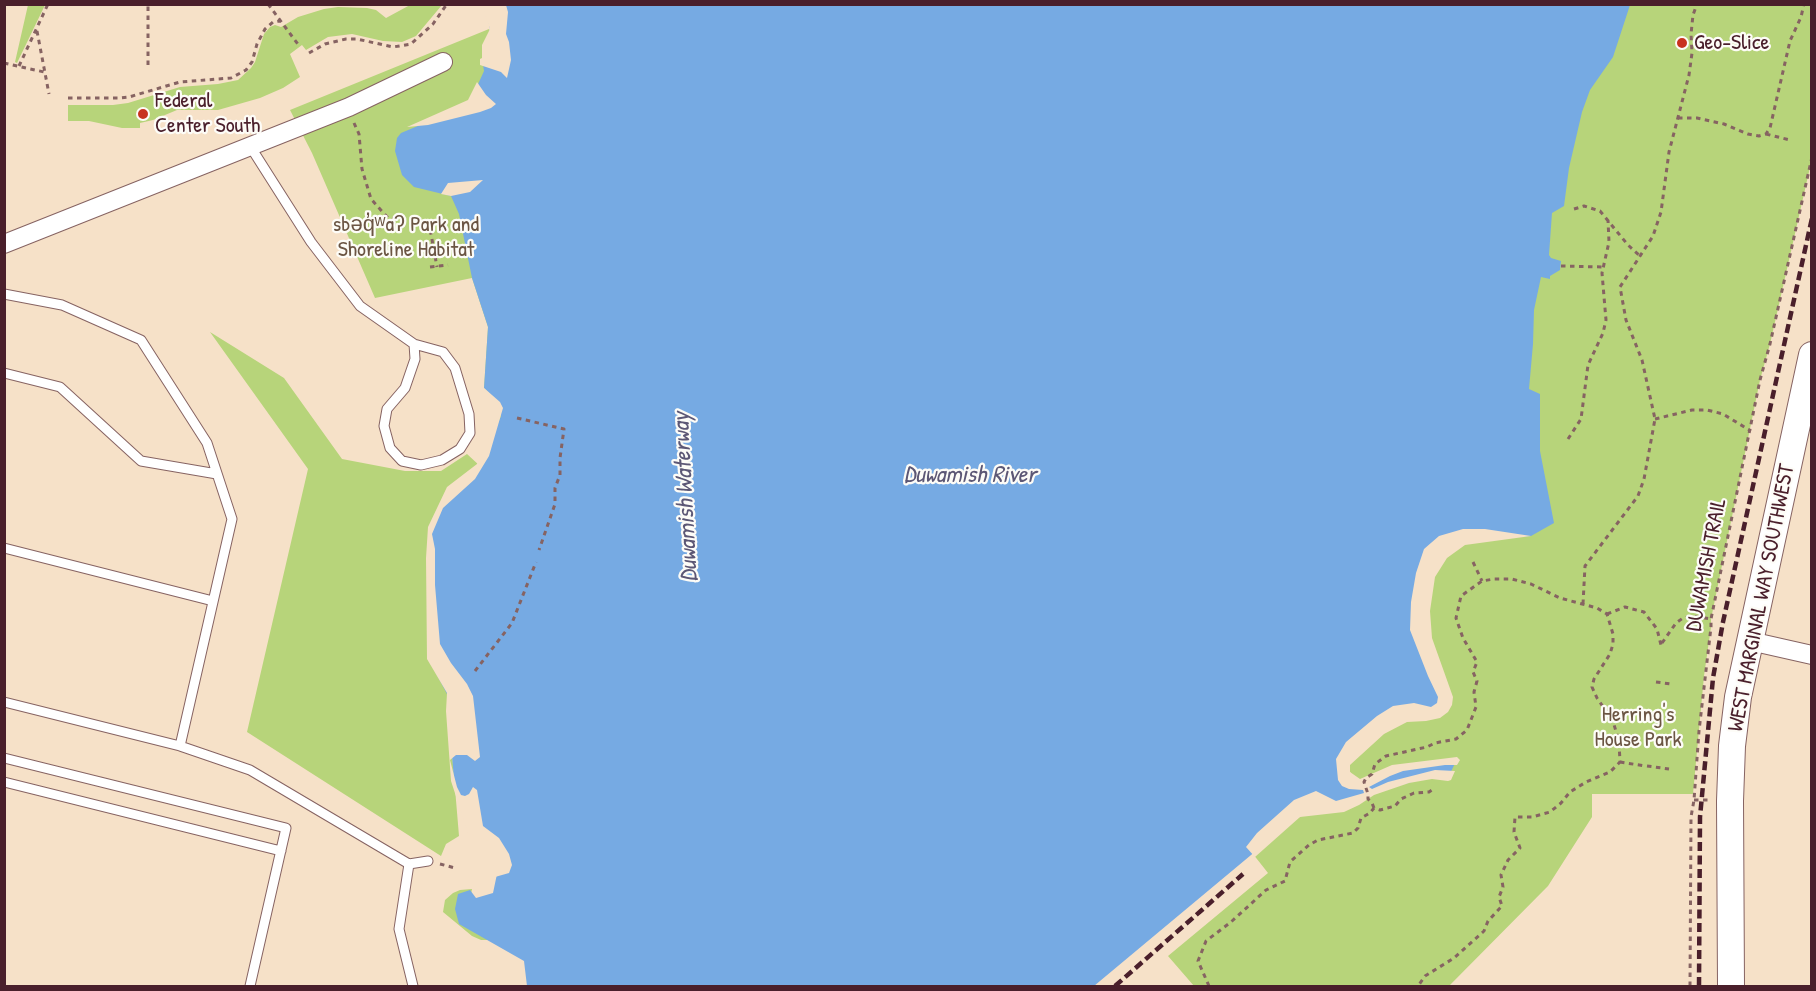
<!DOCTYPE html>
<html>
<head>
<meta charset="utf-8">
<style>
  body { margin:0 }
  #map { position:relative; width:1816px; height:991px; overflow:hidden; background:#f6e1c8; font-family:"Patrick Hand",sans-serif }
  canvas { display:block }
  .frame { position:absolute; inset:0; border:6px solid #4a1f2b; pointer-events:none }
</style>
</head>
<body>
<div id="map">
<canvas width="1816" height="991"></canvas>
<div class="frame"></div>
</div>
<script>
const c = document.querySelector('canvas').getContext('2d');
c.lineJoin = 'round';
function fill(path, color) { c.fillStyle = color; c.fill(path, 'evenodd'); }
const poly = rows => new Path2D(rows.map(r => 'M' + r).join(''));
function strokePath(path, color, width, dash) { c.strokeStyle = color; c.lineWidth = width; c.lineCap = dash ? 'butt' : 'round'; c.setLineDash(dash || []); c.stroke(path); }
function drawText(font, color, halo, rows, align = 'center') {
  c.font = font + ' "Patrick Hand",sans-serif'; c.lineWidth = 4.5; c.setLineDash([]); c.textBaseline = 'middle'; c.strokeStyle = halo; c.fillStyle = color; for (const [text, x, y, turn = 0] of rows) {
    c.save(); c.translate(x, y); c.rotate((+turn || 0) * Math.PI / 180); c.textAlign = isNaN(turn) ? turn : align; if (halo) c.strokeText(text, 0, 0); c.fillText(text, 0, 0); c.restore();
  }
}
const green = poly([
  [28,5,45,5,17,63,15,62],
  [410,5,442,5,416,36,402,42,383,41,352,34,328,37,306,50,302,45,290,54,300,77,283,88,260,98,218,110,177,110,153,120,140,123,140,128,122,128,89,121,68,121,68,105,113,105,128,103,180,87,218,84,238,80,251,68,255,62,264,34,270,27,275,25,281,27,298,17,324,9,338,7,367,8,376,10,386,18],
  [1549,5,1811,5,1811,163,1770,344,1760,380,1711,619,1711,627,1704,676,1693,794,1592,794,1592,817,1548,886,1449,986,1194,986,1168,956,1268,873,1253,854,1285,825,1364,782,1353,779,1347,764,1429,639,1426,611,1432,576,1445,556,1485,529],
  [489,29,570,317,475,479,503,408,484,388,488,327,472,278,375,298,312,153,290,110],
  [210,332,284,378,342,459,405,471,441,471,467,454,480,466,447,693,459,836,446,844,441,856,247,732,308,469],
  [472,889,470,899,497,940,481,940,472,936,443,912,445,900,453,893,460,890]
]);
const water = poly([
  [485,5,1630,5,1613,57,1590,90,1582,112,1569,168,1564,206,1552,213,1549,255,1551,258,1561,261,1560,270,1550,276,1550,279,1541,277,1534,310,1533,344,1529,389,1540,394,1540,451,1554,523,1531,536,1464,542,1445,556,1432,576,1426,611,1429,639,1448,708,1406,719,1382,731,1352,758,1347,773,1360,782,1393,768,1457,759,1448,778,1432,776,1299,815,1094,986,527,986,524,961,459,924,455,909,458,894,470,890,476,898,493,893,497,874,491,839,471,832,454,780,447,694,430,662,431,527,451,488,480,466,501,416,494,398,484,388,488,327,472,278,459,214,451,196,414,187,402,175,395,151,397,138,401,133,454,111,470,102,484,71,482,58,490,29]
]);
const pier = poly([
  [482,4,506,5,508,12,506,34,509,42,511,60,507,78,501,72,480,65,480,59,482,58,482,45,490,29],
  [477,82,486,95,496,104,491,108,480,112,428,125,407,127,468,100],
  [483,180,470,192,451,196,441,194,448,183],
  [484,388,500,402,503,408,489,456,475,479,443,508,432,534,435,549,435,585,440,644,451,663,467,684,473,696,480,757,475,761,467,755,456,755,450,760,457,787,461,795,465,796,469,794,473,787,477,790,483,826,499,838,509,854,512,865,509,873,495,877,489,841,468,833,451,781,446,711,447,693,427,659,426,558,428,527,447,487,477,464,498,416,492,400,481,389],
  [1463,529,1485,529,1531,536,1465,545,1447,558,1435,577,1430,611,1432,638,1453,697,1452,705,1448,712,1440,718,1426,721,1407,722,1384,734,1350,765,1350,772,1360,779,1392,765,1457,757,1460,760,1457,765,1445,765,1403,771,1390,776,1369,787,1372,789,1388,782,1435,770,1455,771,1451,780,1448,781,1432,779,1409,783,1374,795,1359,805,1344,812,1300,817,1255,857,1246,847,1257,833,1294,800,1316,791,1336,801,1364,793,1363,790,1349,789,1342,786,1338,780,1336,759,1346,742,1377,716,1393,706,1414,703,1431,707,1437,703,1438,697,1428,676,1410,630,1411,602,1416,573,1424,549,1439,536]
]);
const path = poly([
  [268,4,300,47],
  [37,31,49,94],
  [309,53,325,44,346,39,357,39,393,47,411,44,433,24,447,4],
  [4,63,44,72],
  [148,65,148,4],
  [19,66,48,4],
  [68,98,119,98,129,97,180,82,231,78,246,70,252,62,257,44,265,29,273,22,280,21],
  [1678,118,1697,118,1724,124,1748,134,1759,136,1766,134,1770,128,1790,41,1801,17,1804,4],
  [354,123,359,134,362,169,371,199,388,218,417,224,429,223,437,267],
  [1766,134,1790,140],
  [1574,209,1584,206,1600,211,1628,245,1640,256],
  [434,248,443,247],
  [1561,266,1604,267],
  [430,267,448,265],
  [517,418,564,429,560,458,560,475,555,488,555,504,539,550],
  [1655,419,1692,410,1707,410,1723,414,1751,431],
  [1568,439,1581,419,1588,365,1603,333,1606,320,1602,273,1609,242,1608,220],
  [1473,562,1482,581],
  [1583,604,1585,566,1638,496,1644,479,1655,419,1642,360,1626,320,1620,287,1653,236,1661,212,1669,152,1689,75,1692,53,1691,34,1693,15,1697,4],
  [1607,614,1625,607,1644,612,1657,629,1661,645],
  [1662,643,1676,623,1683,618,1692,616,1711,619],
  [475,671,512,623,536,562],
  [1656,682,1671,684],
  [1620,762,1645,766],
  [1647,766,1669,769],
  [1694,800,1710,800],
  [1374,808,1372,803,1368,799,1368,794,1364,782,1366,778,1372,774,1375,764,1386,756,1427,747,1435,743,1456,739,1467,730,1476,707,1474,692,1477,681,1473,672,1477,662,1463,638,1456,618,1461,596,1482,581,1494,579,1512,579,1531,584,1560,598,1597,608,1607,614,1613,634,1613,644,1610,654,1594,679,1592,687,1597,698,1613,721,1619,742,1620,762,1610,772,1586,782,1570,792,1561,803,1550,812,1532,817,1515,817,1514,832,1520,848,1508,860,1501,875,1503,887,1499,897,1502,906,1488,921,1484,931,1454,958,1425,976,1418,986],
  [440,864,455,868],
  [1209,986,1198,961,1206,941,1231,922,1266,890,1285,881,1290,862,1309,845,1318,840,1353,833,1358,828,1361,818,1370,813,1374,808,1380,810,1395,806,1401,799,1414,793,1429,792,1435,788],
  [1690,986,1691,817,1694,800,1699,731,1711,627,1711,619,1760,380,1770,344,1812,157]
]);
const service = poly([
  [250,146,311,242,360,306,414,344,415,359,405,388,387,409,384,426,390,448,402,461,421,465,442,460,460,449,470,433,469,414,455,368,443,352,414,344],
  [4,294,62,305,141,340,207,443,232,519,180,746],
  [4,373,60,387,141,461,217,474],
  [4,548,213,601],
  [4,702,180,746,250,770,409,864,428,861],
  [4,758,286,828,250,986],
  [4,782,281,851],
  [409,864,399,929,413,986]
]);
const minor = poly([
  [4,244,349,107,443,62],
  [1750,641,1812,655]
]);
const secondary = poly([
  [1731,986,1730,801,1732,746,1738,697,1812,355]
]);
const rail = poly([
  [1115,986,1243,874],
  [1699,986,1700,817,1713,678,1723,622,1812,218]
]);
const markers = [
  [1682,43,6,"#c8321e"],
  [143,114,6,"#c8321e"]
];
const poiNames = [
  ["Geo-Slice",1694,43],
  ["Federal",155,101],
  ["Center South",155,126]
];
const parkNames = [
  ["sbəq̓ʷaʔ Park and",406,225],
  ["Shoreline Habitat",406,250],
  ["Herring's",1638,715],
  ["House Park",1638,740]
];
const streetNames = [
  ["DUWAMISH TRAIL",1707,565,-79],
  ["WEST MARGINAL WAY SOUTHWEST",1762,598,-79]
];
const waterNames = [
  ["Duwamish River",970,476],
  ["Duwamish Waterway",686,497,-93]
];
fill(green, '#b7d47a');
fill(water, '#76aae3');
fill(pier, '#f6e1c8');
strokePath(service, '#866362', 11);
strokePath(minor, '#866362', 20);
strokePath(secondary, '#866362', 28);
strokePath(path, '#866362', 3, [4.5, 4.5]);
strokePath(service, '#fff', 9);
strokePath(minor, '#fff', 18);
strokePath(secondary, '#fff', 26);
strokePath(rail, '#4a1f2b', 4.5, [9, 4.5]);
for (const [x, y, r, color] of markers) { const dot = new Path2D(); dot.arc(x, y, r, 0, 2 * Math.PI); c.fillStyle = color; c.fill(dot); strokePath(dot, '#fdfcf7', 2); }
drawText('22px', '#4a1f2b', '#fdfcf7', poiNames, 'left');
drawText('22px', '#6b5543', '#fdfcf7', parkNames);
drawText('22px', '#4a1f2b', '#fdfcf7', streetNames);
drawText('italic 24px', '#5c5775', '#fdfcf7', waterNames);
</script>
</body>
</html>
